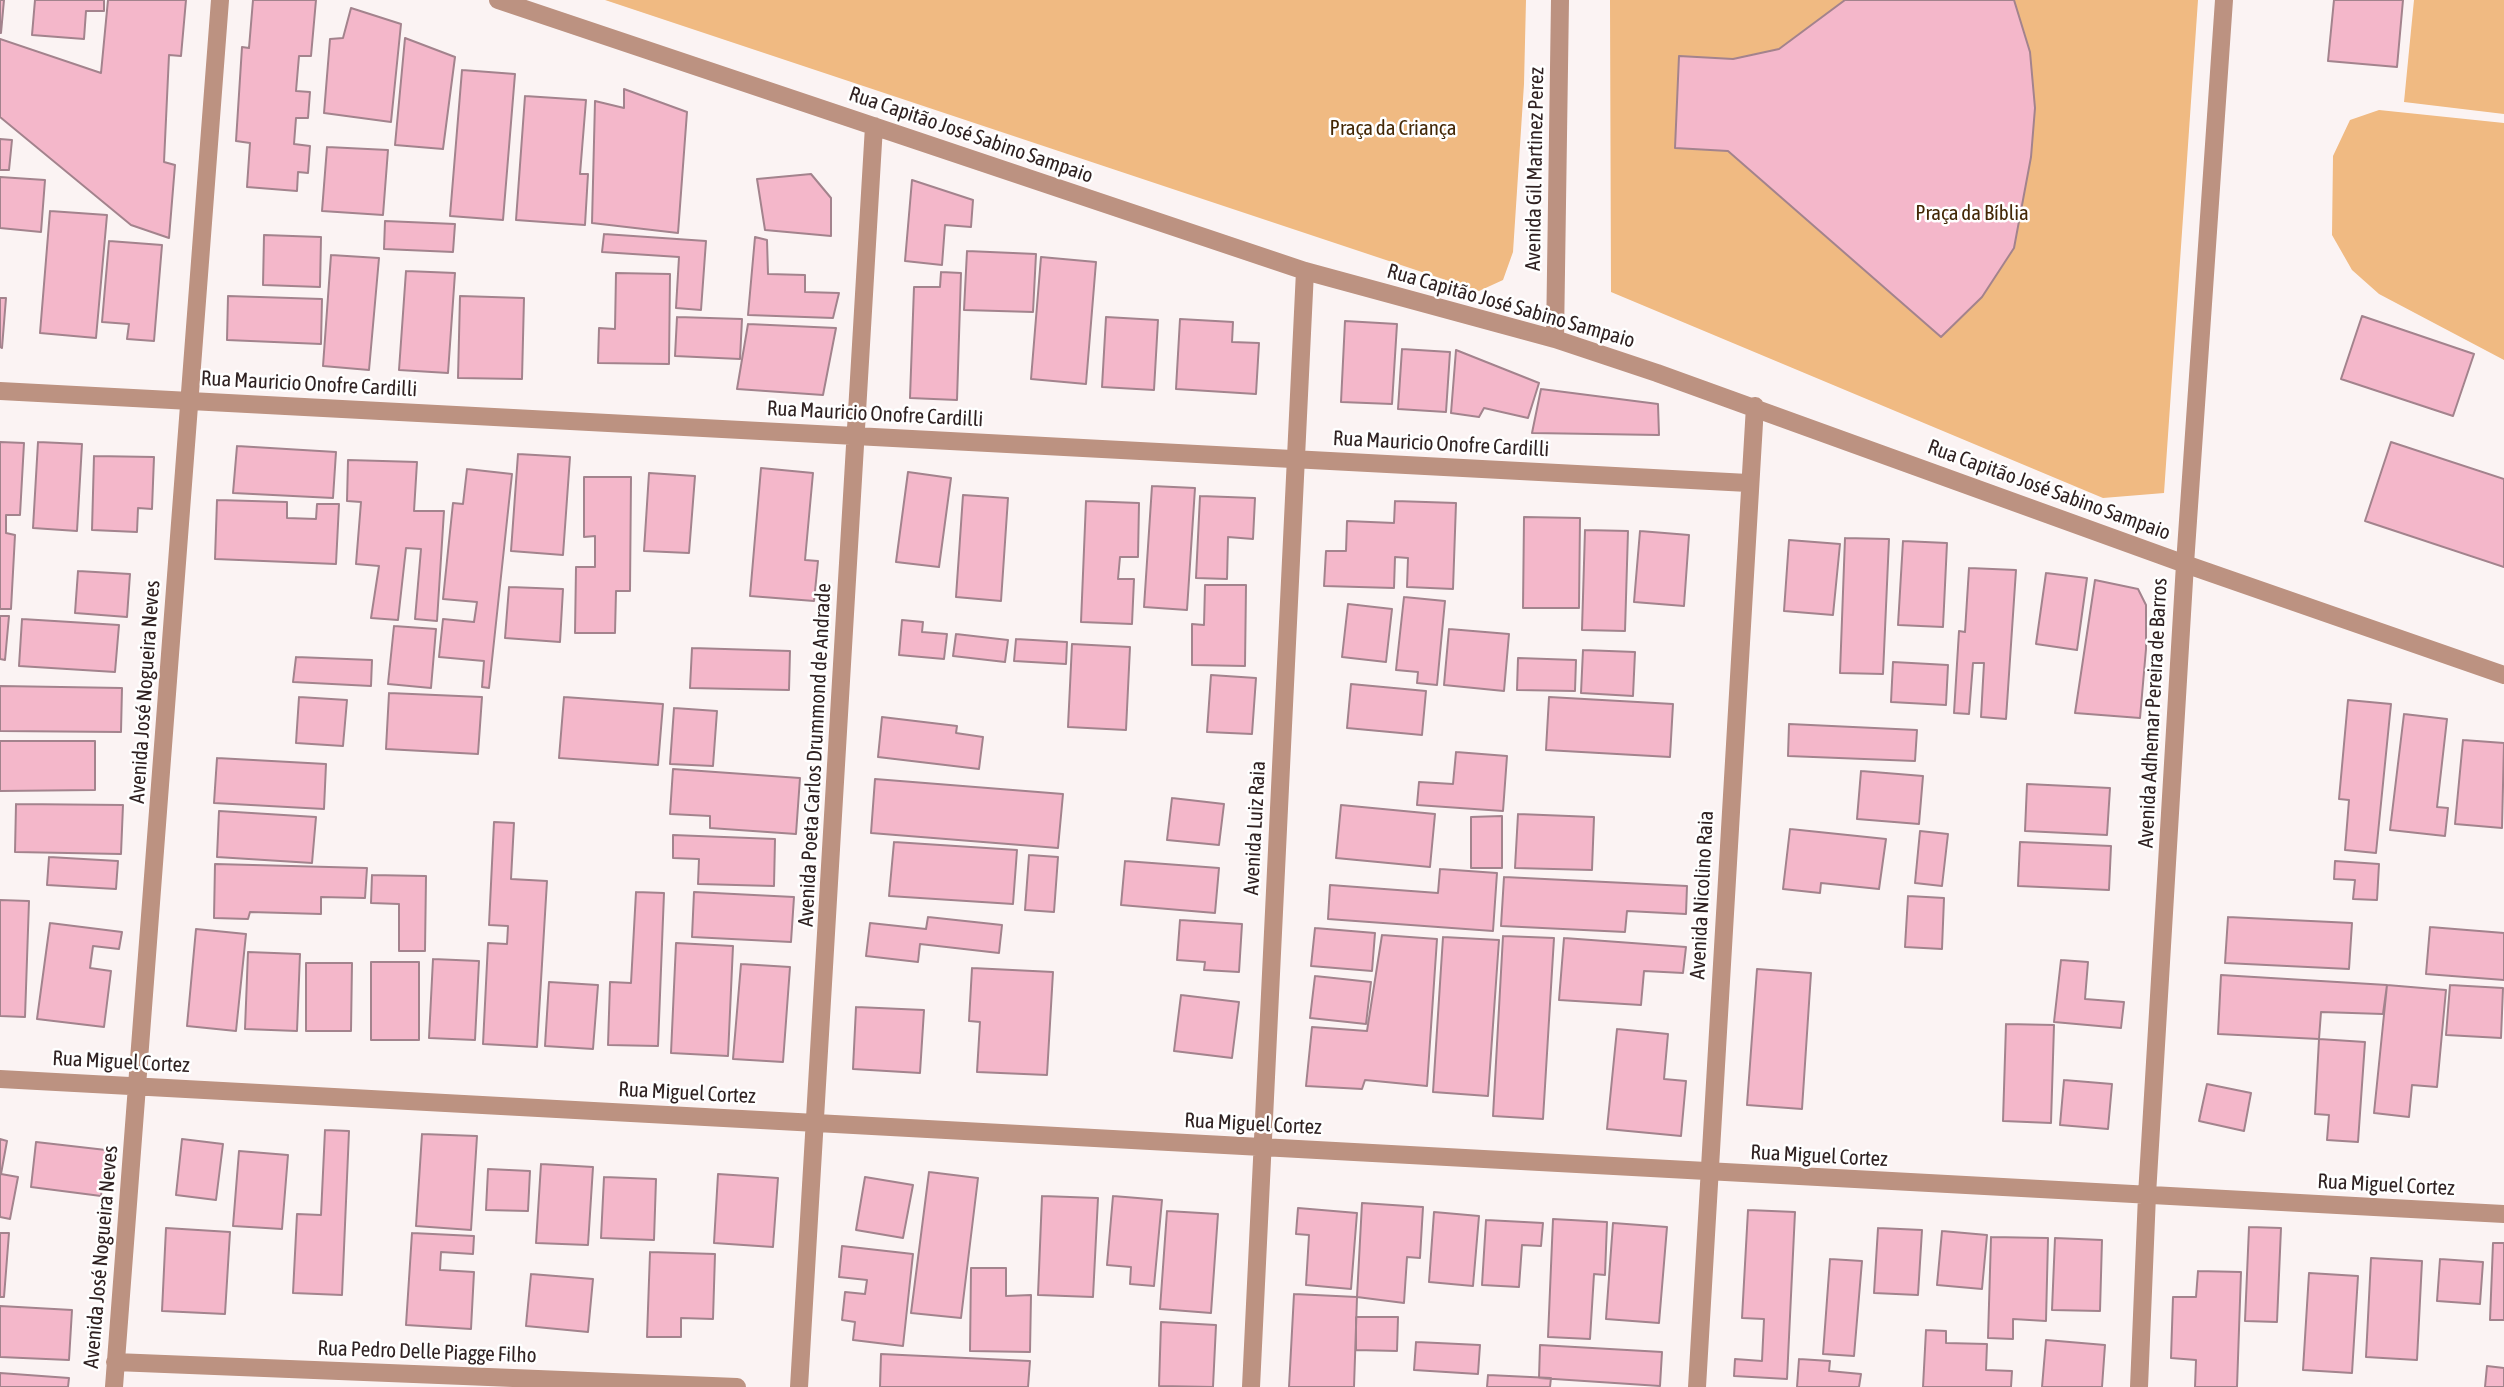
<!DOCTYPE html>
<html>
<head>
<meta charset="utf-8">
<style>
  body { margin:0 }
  canvas { display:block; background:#fbf3f3 }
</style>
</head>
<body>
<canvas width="2504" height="1387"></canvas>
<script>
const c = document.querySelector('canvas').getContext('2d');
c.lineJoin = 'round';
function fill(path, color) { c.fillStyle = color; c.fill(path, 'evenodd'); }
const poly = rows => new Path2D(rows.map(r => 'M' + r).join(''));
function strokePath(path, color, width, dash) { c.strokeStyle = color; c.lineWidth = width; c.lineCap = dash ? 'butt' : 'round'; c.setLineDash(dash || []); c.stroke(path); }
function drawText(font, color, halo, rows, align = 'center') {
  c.font = font + ' "Asap Condensed",sans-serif'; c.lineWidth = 5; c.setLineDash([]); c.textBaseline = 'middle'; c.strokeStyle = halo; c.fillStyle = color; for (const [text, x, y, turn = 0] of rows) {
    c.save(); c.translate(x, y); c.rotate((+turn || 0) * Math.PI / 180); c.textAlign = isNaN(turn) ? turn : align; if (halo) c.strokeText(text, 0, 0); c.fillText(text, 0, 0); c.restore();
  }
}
const green = poly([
  [605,0,1526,0,1524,84,1513,252,1503,280,1479,291],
  [1610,0,2198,0,2164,493,2103,498,1611,292],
  [2414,0,2504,0,2504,114,2404,102],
  [2379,110,2504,123,2504,360,2379,294,2352,270,2332,235,2333,156,2350,120]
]);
const building = poly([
  [0,0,4,0,1,33,0,33,0,0],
  [35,0,104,0,104,11,86,11,84,39,32,35,35,0],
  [108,0,186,0,181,56,169,55,164,162,175,165,169,238,131,225,0,117,0,39,101,73,108,0],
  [253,0,316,0,311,56,299,56,296,91,310,92,308,118,296,118,294,144,310,146,308,173,298,172,297,191,247,187,250,143,236,141,242,47,249,48,253,0],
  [1845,0,2014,0,2030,52,2035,108,2031,157,2014,248,1982,297,1941,337,1728,151,1675,148,1679,56,1733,59,1779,49,1845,0],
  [2334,0,2403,0,2397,67,2328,61,2334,0],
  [351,8,401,24,391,122,324,113,330,39,343,38,351,8],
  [405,38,455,57,443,149,395,145,405,38],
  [462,70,515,74,503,220,450,216,462,70],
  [624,89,687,112,678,233,592,223,595,101,624,108,624,89],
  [525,96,586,100,580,174,588,174,585,225,516,220,525,96],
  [0,139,12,140,9,170,0,170,0,139],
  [327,147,388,150,383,215,322,211,327,147],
  [811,174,831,198,831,236,765,230,757,179,811,174],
  [0,177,45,180,41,232,0,228,0,177],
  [912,180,973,200,971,227,945,225,942,265,905,261,912,180],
  [50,211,107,215,96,338,40,333,50,211],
  [385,221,455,224,453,252,384,249,385,221],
  [604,234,706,241,701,310,676,308,679,257,602,252,604,234],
  [264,235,321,237,320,287,263,285,264,235],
  [755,237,767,240,768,274,805,275,805,292,839,293,833,318,748,315,755,237],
  [109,241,162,245,154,341,127,339,129,324,102,322,109,241],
  [967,251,1036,254,1033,312,964,310,967,251],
  [331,255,379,258,369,370,323,366,331,255],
  [1041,257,1096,262,1086,384,1031,379,1041,257],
  [406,271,455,273,448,373,399,370,406,271],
  [941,272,961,273,957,400,910,398,914,287,940,287,941,272],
  [616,273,670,274,669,364,598,363,599,328,615,329,616,273],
  [228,296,322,299,321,344,227,340,228,296],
  [460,296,524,298,522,379,458,378,460,296],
  [0,298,6,298,2,348,0,347,0,298],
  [2362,316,2474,354,2453,416,2341,379,2362,316],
  [677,317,742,319,740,359,675,356,677,317],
  [1106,317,1158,320,1154,390,1102,387,1106,317],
  [1180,319,1233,322,1232,342,1259,343,1256,394,1176,389,1180,319],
  [1345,321,1397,324,1392,404,1341,402,1345,321],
  [748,324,836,328,823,395,737,389,748,324],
  [1402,349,1450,352,1446,412,1398,409,1402,349],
  [1456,350,1539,383,1528,418,1484,408,1479,417,1451,413,1456,350],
  [1541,389,1658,404,1659,435,1532,433,1541,389],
  [0,442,24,443,20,515,6,515,6,533,15,535,11,609,0,609,0,442],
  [38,442,82,444,77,531,33,528,38,442],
  [2391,442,2504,479,2504,567,2365,521,2391,442],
  [237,446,336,452,333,498,233,493,237,446],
  [518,454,570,457,563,555,511,551,518,454],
  [94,456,154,457,152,509,138,508,137,532,92,530,94,456],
  [348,460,417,462,414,511,444,511,437,621,415,619,421,549,406,548,398,620,371,618,379,566,356,564,361,502,347,501,348,460],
  [761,468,813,473,805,560,818,561,814,601,750,596,761,468],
  [467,469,512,474,489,688,482,687,484,661,439,657,443,619,474,622,477,602,443,599,453,503,463,504,467,469],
  [908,472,951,478,939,567,896,562,908,472],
  [649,473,695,476,689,553,644,551,649,473],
  [584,477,631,477,630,591,616,591,615,633,575,633,576,567,595,567,595,536,584,537,584,477],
  [1152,486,1195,488,1187,610,1144,607,1152,486],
  [963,495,1008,498,1001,601,956,597,963,495],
  [1200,496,1255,498,1253,539,1228,537,1227,579,1196,578,1200,496],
  [217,500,287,502,287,518,316,519,317,504,339,504,336,564,215,559,217,500],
  [1086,501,1139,503,1138,557,1120,557,1118,579,1134,579,1132,624,1081,622,1086,501],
  [1395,501,1456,503,1453,589,1407,587,1408,558,1395,557,1394,588,1324,586,1326,551,1346,551,1347,521,1394,523,1395,501],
  [1524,517,1580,518,1579,608,1523,608,1524,517],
  [1585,530,1628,531,1625,631,1582,630,1585,530],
  [1640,531,1689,535,1684,606,1634,602,1640,531],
  [1845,538,1889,539,1883,674,1840,673,1845,538],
  [1789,540,1840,544,1833,615,1784,611,1789,540],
  [1903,541,1947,543,1943,627,1898,625,1903,541],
  [1969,568,2016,570,2006,719,1981,717,1984,663,1973,663,1969,714,1954,713,1959,631,1965,632,1969,568],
  [78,571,130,574,127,617,75,613,78,571],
  [2046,573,2087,578,2077,650,2036,644,2046,573],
  [2095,580,2138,589,2146,605,2146,649,2140,718,2075,713,2095,580],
  [1205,585,1246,585,1245,666,1192,665,1192,624,1204,625,1205,585],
  [509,587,563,589,560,642,505,638,509,587],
  [1404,597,1445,601,1437,685,1417,683,1418,672,1396,670,1404,597],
  [1348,604,1392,609,1386,662,1342,657,1348,604],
  [0,616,9,616,5,660,0,659,0,616],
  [22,619,119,625,115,672,19,666,22,619],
  [902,620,923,622,922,632,947,634,944,659,899,655,902,620],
  [394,626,436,629,431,688,388,684,394,626],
  [1449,629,1509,634,1504,691,1444,685,1449,629],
  [956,634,1008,640,1005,662,953,656,956,634],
  [1016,639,1067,642,1066,664,1014,661,1016,639],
  [1072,644,1130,647,1126,730,1068,727,1072,644],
  [692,648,790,651,789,690,690,688,692,648],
  [1583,650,1635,652,1633,696,1581,693,1583,650],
  [296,657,372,660,371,686,293,682,296,657],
  [1518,658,1576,660,1575,691,1517,690,1518,658],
  [1893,662,1948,665,1946,705,1891,702,1893,662],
  [1211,675,1256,678,1252,734,1207,732,1211,675],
  [1351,684,1426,691,1422,735,1347,728,1351,684],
  [0,686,122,688,121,732,0,731,0,686],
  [389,693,482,697,478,754,386,749,389,693],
  [299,697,347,700,343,746,296,743,299,697],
  [564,697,663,704,658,765,559,758,564,697],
  [1549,697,1673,704,1670,757,1546,750,1549,697],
  [2348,700,2391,704,2376,853,2345,850,2349,800,2339,799,2348,700],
  [674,708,717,711,713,766,670,764,674,708],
  [2404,714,2447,719,2437,807,2448,808,2445,836,2390,830,2404,714],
  [882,717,957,726,956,733,983,737,979,769,878,757,882,717],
  [1789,724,1917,730,1915,761,1788,756,1789,724],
  [2463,740,2504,743,2502,828,2455,824,2463,740],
  [0,741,95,741,95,790,0,791,0,741],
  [1456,752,1507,756,1503,811,1417,805,1419,782,1453,784,1456,752],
  [217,758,326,764,324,809,214,803,217,758],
  [673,769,800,778,796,834,710,828,710,816,670,814,673,769],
  [1861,771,1923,776,1919,824,1857,819,1861,771],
  [875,779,1063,794,1058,848,871,833,875,779],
  [2027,784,2110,788,2107,835,2025,831,2027,784],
  [1172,798,1224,804,1219,845,1167,840,1172,798],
  [16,804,123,805,121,854,15,852,16,804],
  [1341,805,1435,814,1430,867,1336,858,1341,805],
  [219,811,316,817,312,863,217,857,219,811],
  [1518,814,1594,817,1592,870,1515,868,1518,814],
  [1502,816,1502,868,1471,868,1471,817,1502,816],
  [494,822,514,823,511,879,547,881,537,1047,483,1044,488,943,507,944,508,926,489,925,494,822],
  [1790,829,1886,839,1879,889,1821,883,1820,893,1783,889,1790,829],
  [1920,831,1948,834,1942,886,1915,883,1920,831],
  [673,835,775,839,774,886,698,884,699,859,673,858,673,835],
  [894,842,1017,850,1013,904,889,896,894,842],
  [2020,842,2111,846,2109,890,2018,886,2020,842],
  [1029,855,1058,857,1054,912,1025,910,1029,855],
  [49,857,118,861,116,889,47,885,49,857],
  [1125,861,1219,868,1215,913,1121,905,1125,861],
  [2335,861,2379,864,2377,900,2353,899,2355,880,2334,879,2335,861],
  [215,864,367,868,365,898,321,897,321,914,250,912,248,919,214,918,215,864],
  [1440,869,1497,873,1493,931,1328,919,1330,885,1438,893,1440,869],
  [372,875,426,876,425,951,399,951,399,904,371,903,372,875],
  [1504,877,1687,886,1686,914,1627,911,1625,932,1501,926,1504,877],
  [636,892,664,893,658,1046,608,1045,610,982,631,983,636,892],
  [694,892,794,897,791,942,692,937,694,892],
  [1908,896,1944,898,1942,949,1905,947,1908,896],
  [0,900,29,901,25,1017,0,1016,0,900],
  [928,917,1002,925,999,953,920,944,918,962,866,956,870,923,926,929,928,917],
  [2228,917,2352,923,2349,969,2225,963,2228,917],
  [1180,920,1242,924,1239,972,1204,970,1205,962,1177,960,1180,920],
  [50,923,122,932,119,949,93,946,90,968,111,971,104,1027,37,1019,50,923],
  [2430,927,2504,933,2504,980,2426,974,2430,927],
  [1315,928,1375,933,1372,971,1311,966,1315,928],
  [196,929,246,934,236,1031,187,1026,196,929],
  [1382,935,1437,939,1427,1086,1365,1080,1362,1089,1306,1086,1312,1027,1367,1031,1382,935],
  [1503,936,1554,938,1543,1119,1493,1116,1503,936],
  [1443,937,1499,940,1488,1096,1433,1092,1443,937],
  [1564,938,1686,947,1683,973,1644,971,1641,1005,1559,1000,1564,938],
  [676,943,733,946,728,1056,671,1053,676,943],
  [248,952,300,954,297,1031,245,1029,248,952],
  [433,959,479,961,475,1040,429,1038,433,959],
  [2061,960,2088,962,2085,999,2124,1002,2121,1028,2054,1022,2061,960],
  [371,962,419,962,419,1040,371,1040,371,962],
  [306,963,352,963,351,1031,306,1031,306,963],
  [741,964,790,967,783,1062,733,1059,741,964],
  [972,968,1053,972,1047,1075,977,1072,980,1022,969,1021,972,968],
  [1757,969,1811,973,1802,1109,1747,1105,1757,969],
  [2221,975,2387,985,2383,1014,2321,1012,2319,1039,2218,1034,2221,975],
  [1315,976,1371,982,1366,1024,1310,1018,1315,976],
  [549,982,598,985,593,1049,545,1046,549,982],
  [2387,985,2446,990,2437,1087,2412,1085,2409,1117,2374,1113,2387,985],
  [2450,985,2503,988,2501,1038,2446,1035,2450,985],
  [1181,995,1239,1002,1232,1058,1174,1051,1181,995],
  [856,1007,924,1010,920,1073,853,1069,856,1007],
  [2006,1024,2054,1025,2051,1123,2003,1121,2006,1024],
  [1617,1029,1668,1034,1664,1079,1686,1081,1681,1136,1607,1129,1617,1029],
  [2319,1039,2365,1042,2358,1142,2327,1140,2329,1115,2315,1114,2319,1039],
  [2064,1080,2112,1084,2108,1129,2060,1125,2064,1080],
  [2207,1084,2251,1093,2244,1131,2199,1121,2207,1084],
  [325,1130,349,1131,342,1295,293,1293,297,1214,321,1215,325,1130],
  [422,1134,477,1136,471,1230,416,1226,422,1134],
  [0,1139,7,1141,1,1174,18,1177,10,1219,0,1217,0,1139],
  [182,1139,223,1144,216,1200,176,1195,182,1139],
  [36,1142,106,1150,101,1196,31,1187,36,1142],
  [239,1151,288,1155,282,1229,233,1226,239,1151],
  [541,1164,593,1167,588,1245,536,1243,541,1164],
  [488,1169,530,1171,528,1211,486,1210,488,1169],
  [929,1172,978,1178,961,1318,911,1313,929,1172],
  [718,1174,778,1178,773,1247,714,1243,718,1174],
  [604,1177,656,1179,654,1240,601,1238,604,1177],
  [865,1177,913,1185,903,1238,856,1230,865,1177],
  [1042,1196,1098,1198,1093,1297,1038,1295,1042,1196],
  [1113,1196,1162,1200,1154,1286,1130,1284,1131,1267,1107,1265,1113,1196],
  [1362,1203,1423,1207,1420,1258,1407,1257,1404,1303,1357,1297,1362,1203],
  [1298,1208,1357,1213,1351,1289,1306,1285,1309,1235,1296,1234,1298,1208],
  [1748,1210,1795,1212,1787,1379,1734,1376,1735,1359,1762,1361,1764,1319,1742,1318,1748,1210],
  [1167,1211,1218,1214,1211,1313,1160,1309,1167,1211],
  [1434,1212,1479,1216,1473,1286,1429,1282,1434,1212],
  [1553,1219,1607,1222,1605,1275,1594,1274,1590,1339,1548,1337,1553,1219],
  [1486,1220,1543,1223,1541,1246,1522,1245,1519,1287,1482,1285,1486,1220],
  [1613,1223,1667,1227,1659,1323,1606,1319,1613,1223],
  [2249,1227,2281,1228,2277,1322,2245,1321,2249,1227],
  [166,1228,230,1232,225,1314,162,1311,166,1228],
  [1878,1228,1922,1230,1918,1295,1874,1293,1878,1228],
  [1942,1231,1987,1235,1982,1289,1937,1285,1942,1231],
  [0,1233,9,1233,4,1297,0,1297,0,1233],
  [412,1233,474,1236,473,1254,441,1252,440,1270,474,1272,471,1329,406,1325,412,1233],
  [1991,1237,2048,1238,2046,1321,2013,1319,2013,1339,1988,1338,1991,1237],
  [2055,1238,2102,1240,2100,1311,2052,1310,2055,1238],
  [2493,1243,2504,1243,2504,1320,2490,1320,2493,1243],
  [842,1246,913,1254,903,1346,853,1340,855,1322,842,1320,845,1292,865,1294,867,1280,839,1277,842,1246],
  [650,1252,715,1254,713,1319,681,1318,681,1337,647,1337,650,1252],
  [2371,1258,2422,1261,2417,1360,2366,1357,2371,1258],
  [1830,1259,1862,1261,1854,1356,1823,1354,1830,1259],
  [2440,1259,2483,1262,2480,1304,2437,1301,2440,1259],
  [971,1268,1006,1268,1006,1296,1031,1295,1030,1352,970,1351,971,1268],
  [2198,1271,2241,1272,2237,1387,2195,1387,2196,1360,2171,1358,2173,1297,2196,1297,2198,1271],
  [2309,1273,2358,1276,2352,1373,2303,1370,2309,1273],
  [531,1274,593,1279,588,1332,526,1326,531,1274],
  [1294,1294,1357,1297,1354,1387,1289,1387,1294,1294],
  [0,1306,72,1310,69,1360,0,1357,0,1306],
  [1356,1317,1398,1317,1397,1351,1356,1350,1356,1317],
  [1161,1322,1216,1325,1213,1387,1159,1386,1161,1322],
  [1926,1330,1946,1331,1946,1343,1987,1344,1986,1370,2012,1371,2011,1387,1923,1387,1926,1330],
  [2046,1340,2105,1345,2102,1387,2042,1387,2046,1340],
  [1416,1342,1480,1345,1478,1374,1414,1370,1416,1342],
  [1540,1345,1662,1352,1660,1386,1539,1378,1540,1345],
  [881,1354,1030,1361,1028,1387,880,1387,881,1354],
  [1799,1359,1830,1361,1829,1371,1861,1374,1859,1387,1797,1387,1799,1359],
  [2487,1366,2504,1368,2504,1387,2485,1387,2487,1366],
  [0,1373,69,1378,68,1387,0,1387,0,1373],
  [1488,1375,1551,1378,1550,1387,1487,1387,1488,1375]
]);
const minor = poly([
  [498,0,1305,271,1555,339,1657,373,2185,564,2504,675],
  [1555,339,1560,0],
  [0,391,1748,483],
  [0,1079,2504,1214],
  [115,1362,737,1387],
  [114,1387,220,0],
  [799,1387,874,126],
  [1251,1387,1305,271],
  [1697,1387,1755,406],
  [2139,1387,2147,1195,2185,564,2224,0]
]);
const parkNames = [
  ["Praça da Criança",1393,128],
  ["Praça da Bíblia",1972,213]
];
const streetNames = [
  ["Rua Capitão José Sabino Sampaio",971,135,19],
  ["Avenida Gil Martinez Perez",1535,169,-89],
  ["Rua Capitão José Sabino Sampaio",1511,306,16],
  ["Rua Mauricio Onofre Cardilli",309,384,3],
  ["Rua Mauricio Onofre Cardilli",875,414,3],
  ["Rua Mauricio Onofre Cardilli",1441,444,3],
  ["Rua Capitão José Sabino Sampaio",2049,490,20],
  ["Avenida José Nogueira Neves",145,692,-86],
  ["Avenida Adhemar Pereira de Barros",2153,713,-87],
  ["Avenida Poeta Carlos Drummond de Andrade",815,755,-87],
  ["Avenida Luiz Raia",1255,828,-87],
  ["Avenida Nicolino Raia",1702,895,-87],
  ["Rua Miguel Cortez",121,1062,3],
  ["Rua Miguel Cortez",687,1093,3],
  ["Rua Miguel Cortez",1253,1124,3],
  ["Rua Miguel Cortez",1819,1156,3],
  ["Rua Miguel Cortez",2386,1185,3],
  ["Avenida José Nogueira Neves",101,1257,-85],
  ["Rua Pedro Delle Piagge Filho",427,1352,2]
];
fill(green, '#f0ba82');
fill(building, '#f4b7ca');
strokePath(building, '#a3838d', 2);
strokePath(minor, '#bc9281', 18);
drawText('21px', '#432705', '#fff', parkNames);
drawText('21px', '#2f2121', '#fff', streetNames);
</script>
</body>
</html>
